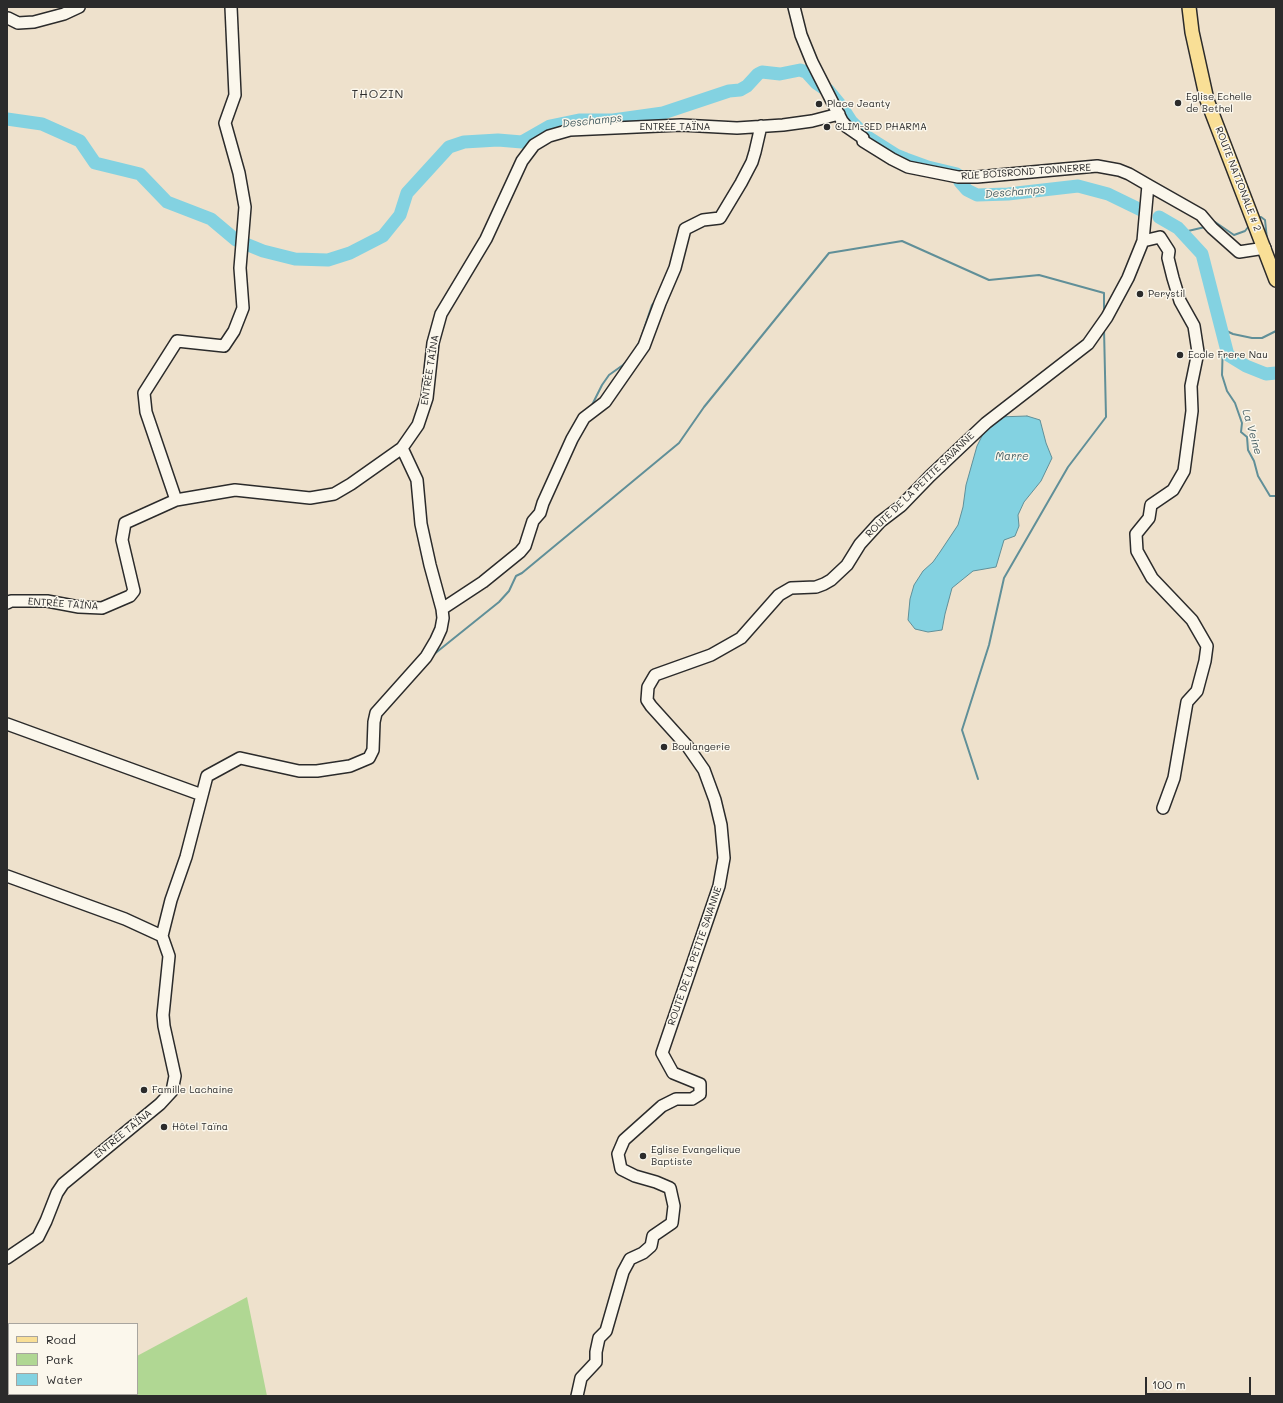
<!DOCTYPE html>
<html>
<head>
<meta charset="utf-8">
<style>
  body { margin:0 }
  #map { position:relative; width:1283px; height:1403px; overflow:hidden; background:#eee1cc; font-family:Mali,sans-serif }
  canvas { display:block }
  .frame { position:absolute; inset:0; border:8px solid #2b2b2b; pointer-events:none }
  .legend { position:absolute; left:8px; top:1323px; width:130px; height:72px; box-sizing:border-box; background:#fbf7ec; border:1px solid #a8a59f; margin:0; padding:5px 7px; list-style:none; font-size:12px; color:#2b2b2b }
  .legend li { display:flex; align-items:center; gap:8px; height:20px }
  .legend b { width:20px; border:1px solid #a8a59f }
  .scale { position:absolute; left:1145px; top:1377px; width:106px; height:18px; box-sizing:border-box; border:2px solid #2b2b2b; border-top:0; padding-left:5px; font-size:12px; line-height:14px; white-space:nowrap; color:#2b2b2b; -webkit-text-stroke:3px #fbf7ec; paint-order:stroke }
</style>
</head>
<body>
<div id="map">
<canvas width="1283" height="1403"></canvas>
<div class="frame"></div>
<ul class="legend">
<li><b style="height:5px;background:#f9df96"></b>Road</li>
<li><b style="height:11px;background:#b0d793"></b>Park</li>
<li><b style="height:11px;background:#83d2e1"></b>Water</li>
</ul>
<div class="scale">100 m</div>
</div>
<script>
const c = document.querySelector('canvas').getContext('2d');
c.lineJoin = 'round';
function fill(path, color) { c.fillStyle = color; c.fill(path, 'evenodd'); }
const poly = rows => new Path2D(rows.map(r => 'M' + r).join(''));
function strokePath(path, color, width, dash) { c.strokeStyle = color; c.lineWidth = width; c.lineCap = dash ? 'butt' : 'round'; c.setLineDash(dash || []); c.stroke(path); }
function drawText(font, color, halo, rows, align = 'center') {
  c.font = font + ' Mali,sans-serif'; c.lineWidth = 3; c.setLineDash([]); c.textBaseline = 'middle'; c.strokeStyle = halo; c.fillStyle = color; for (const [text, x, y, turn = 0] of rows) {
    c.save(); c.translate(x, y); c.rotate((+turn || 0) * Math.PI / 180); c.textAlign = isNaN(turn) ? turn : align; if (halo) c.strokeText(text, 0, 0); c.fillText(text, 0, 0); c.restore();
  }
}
const green = poly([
  [247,1297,267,1396,62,1396,66,1394,137,1394,137,1356]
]);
const water = poly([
  [1027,416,1040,420,1046,443,1052,458,1041,481,1024,502,1018,515,1019,526,1015,536,1004,540,996,567,973,571,952,588,945,614,942,630,928,632,915,629,908,620,910,599,914,585,923,571,933,562,940,552,958,525,963,507,966,485,977,446,987,426,998,417,1027,416]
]);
const stream = poly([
  [955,171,967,172],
  [985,171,994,170],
  [1258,218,1261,217,1265,220,1267,239],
  [1212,223,1215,222,1234,235,1245,231,1249,226],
  [1183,233,1188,231,1205,227],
  [1271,250,1276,261],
  [1220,328,1233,334,1252,338,1262,338,1276,331],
  [1223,341,1222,375,1227,391,1235,403,1242,423,1241,432,1247,437,1248,450,1254,461,1258,476,1270,496,1276,496],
  [636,348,640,341,652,305,656,300],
  [592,405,602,385,609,375,623,365,628,360],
  [433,655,499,602,509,591,516,576,522,573,679,443,704,407,829,253,902,241,989,280,1039,275,1104,293,1104,312],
  [978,779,962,730,989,645,1004,578,1068,467,1106,417,1104,329]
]);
const river = poly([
  [7,119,42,124,80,141,95,163,140,174,167,202,211,219,236,240,263,251,295,259,328,260,350,253,383,236,400,215,407,193,449,147,464,142,498,140,522,142,550,126,579,120,613,120,663,113,729,91,740,90,747,86,758,74,762,72,780,74,800,70,806,72,816,83,826,90,828,90,842,107,851,121,866,136,896,155,906,159,928,167,957,174,960,182,967,190,977,195,1008,194,1078,186,1108,194,1143,211],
  [1159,217,1178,228,1202,254,1228,355,1246,366,1266,374,1276,373]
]);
const minor = poly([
  [794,7,801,35,812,62,842,121,847,127,863,138,863,141,892,159,908,167,958,177,977,177,1097,166,1119,170,1129,174,1148,185,1201,215,1212,228,1239,252,1265,248],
  [8,18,18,23,34,22,64,14,79,7],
  [1143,241,1160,237,1169,251,1168,258,1173,278,1180,301,1194,326,1198,352,1191,386,1192,411,1184,471,1173,490,1151,505,1149,518,1136,534,1137,551,1152,578,1192,620,1207,646,1205,661,1197,691,1187,702,1174,778,1163,808],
  [176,500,146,412,144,393,177,341,224,346,234,331,243,308,240,268,245,207,239,173,225,123,235,95,231,7],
  [7,603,11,601,47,601,79,607,102,608,130,596,134,591,122,540,125,523,176,500,235,490,310,498,334,494,351,484,402,448,418,425,427,398,433,343,441,314,486,239,522,161,534,145,549,136,570,130,681,125,737,128,783,125,812,121,839,114],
  [442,609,483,582,520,552,525,546,533,521,540,513,543,503,572,439,584,418,605,402,644,346,660,303,675,268,685,229,703,220,720,218,741,183,752,162,755,152,761,126],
  [7,724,202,795],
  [7,876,125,919,162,936,169,956,163,1015,164,1026,175,1076,172,1091,160,1104,63,1184,57,1193,46,1221,38,1237,7,1258],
  [162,936,171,900,186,857,207,776,240,758,299,771,317,771,350,766,369,758,373,750,374,722,376,713,426,657,436,640,441,629,443,618,442,609,430,565,421,524,417,480,402,448],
  [577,1396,581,1378,596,1362,596,1352,599,1338,606,1331,623,1272,630,1259,643,1253,651,1246,653,1236,672,1223,674,1206,670,1188,656,1182,635,1176,621,1169,618,1154,624,1140,662,1106,676,1099,692,1099,700,1094,700,1084,673,1073,662,1053,719,886,724,858,721,825,715,800,704,770,688,747,651,706,647,700,648,687,655,675,711,655,741,638,779,595,791,588,816,587,824,584,831,580,847,565,860,544,880,522,901,506,930,476,986,423,1088,344,1107,317,1128,278,1143,241,1148,185]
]);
const major = poly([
  [1189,7,1192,32,1207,100,1276,280]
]);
const markers = [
  [1178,103,4,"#2b2b2b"],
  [819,104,4,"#2b2b2b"],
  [827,127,4,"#2b2b2b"],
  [1140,294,4,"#2b2b2b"],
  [1180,355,4,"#2b2b2b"],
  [664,747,4,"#2b2b2b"],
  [144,1090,4,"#2b2b2b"],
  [164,1127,4,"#2b2b2b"],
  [643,1156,4,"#2b2b2b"]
];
const poiNames = [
  ["Eglise Echelle",1186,97],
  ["de Bethel",1186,109],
  ["Place Jeanty",827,104],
  ["CLIM-SED PHARMA",835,127],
  ["Perystil",1148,294],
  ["Ecole Frere Nau",1188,355],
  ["Boulangerie",672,747],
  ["Famille Lachaine",152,1090],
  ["Hôtel Taïna",172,1127],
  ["Eglise Evangelique",651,1150],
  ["Baptiste",651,1162]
];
const streetNames = [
  ["ENTRÉE TAÏNA",675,127],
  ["RUE BOISROND TONNERRE",1026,172,-4],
  ["ROUTE NATIONALE # 2",1238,179,69],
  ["ENTRÉE TAÏNA",430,370,-81],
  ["ROUTE DE LA PETITE SAVANNE",920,485,-44],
  ["ENTRÉE TAÏNA",63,604,4],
  ["ROUTE DE LA PETITE SAVANNE",695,956,-71],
  ["ENTRÉE TAÏNA",123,1134,-39]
];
const waterNames = [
  ["Deschamps",592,121,-6],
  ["Deschamps",1015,192,-5],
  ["La Veine",1252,432,74],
  ["Marre",1012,457]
];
const quarterNames = [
  ["THOZIN",378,94]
];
fill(green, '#b0d793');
fill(water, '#83d2e1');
strokePath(water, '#608f98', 1);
strokePath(stream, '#608f98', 2);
strokePath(river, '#83d2e1', 13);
strokePath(minor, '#2b2b2b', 14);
strokePath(major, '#2b2b2b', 16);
strokePath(minor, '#fbf7ec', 11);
strokePath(major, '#f9df96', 13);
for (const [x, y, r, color] of markers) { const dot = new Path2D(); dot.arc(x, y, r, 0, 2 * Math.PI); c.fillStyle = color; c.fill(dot); strokePath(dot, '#fbf7ec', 1.5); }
drawText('10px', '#2b2b2b', '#fbf7ec', poiNames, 'left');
drawText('10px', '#2b2b2b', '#fbf7ec', streetNames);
drawText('italic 11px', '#455d62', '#fbf7ec', waterNames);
c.letterSpacing = '1px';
drawText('12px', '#2b2b2b', '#fbf7ec', quarterNames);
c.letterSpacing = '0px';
</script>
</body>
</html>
